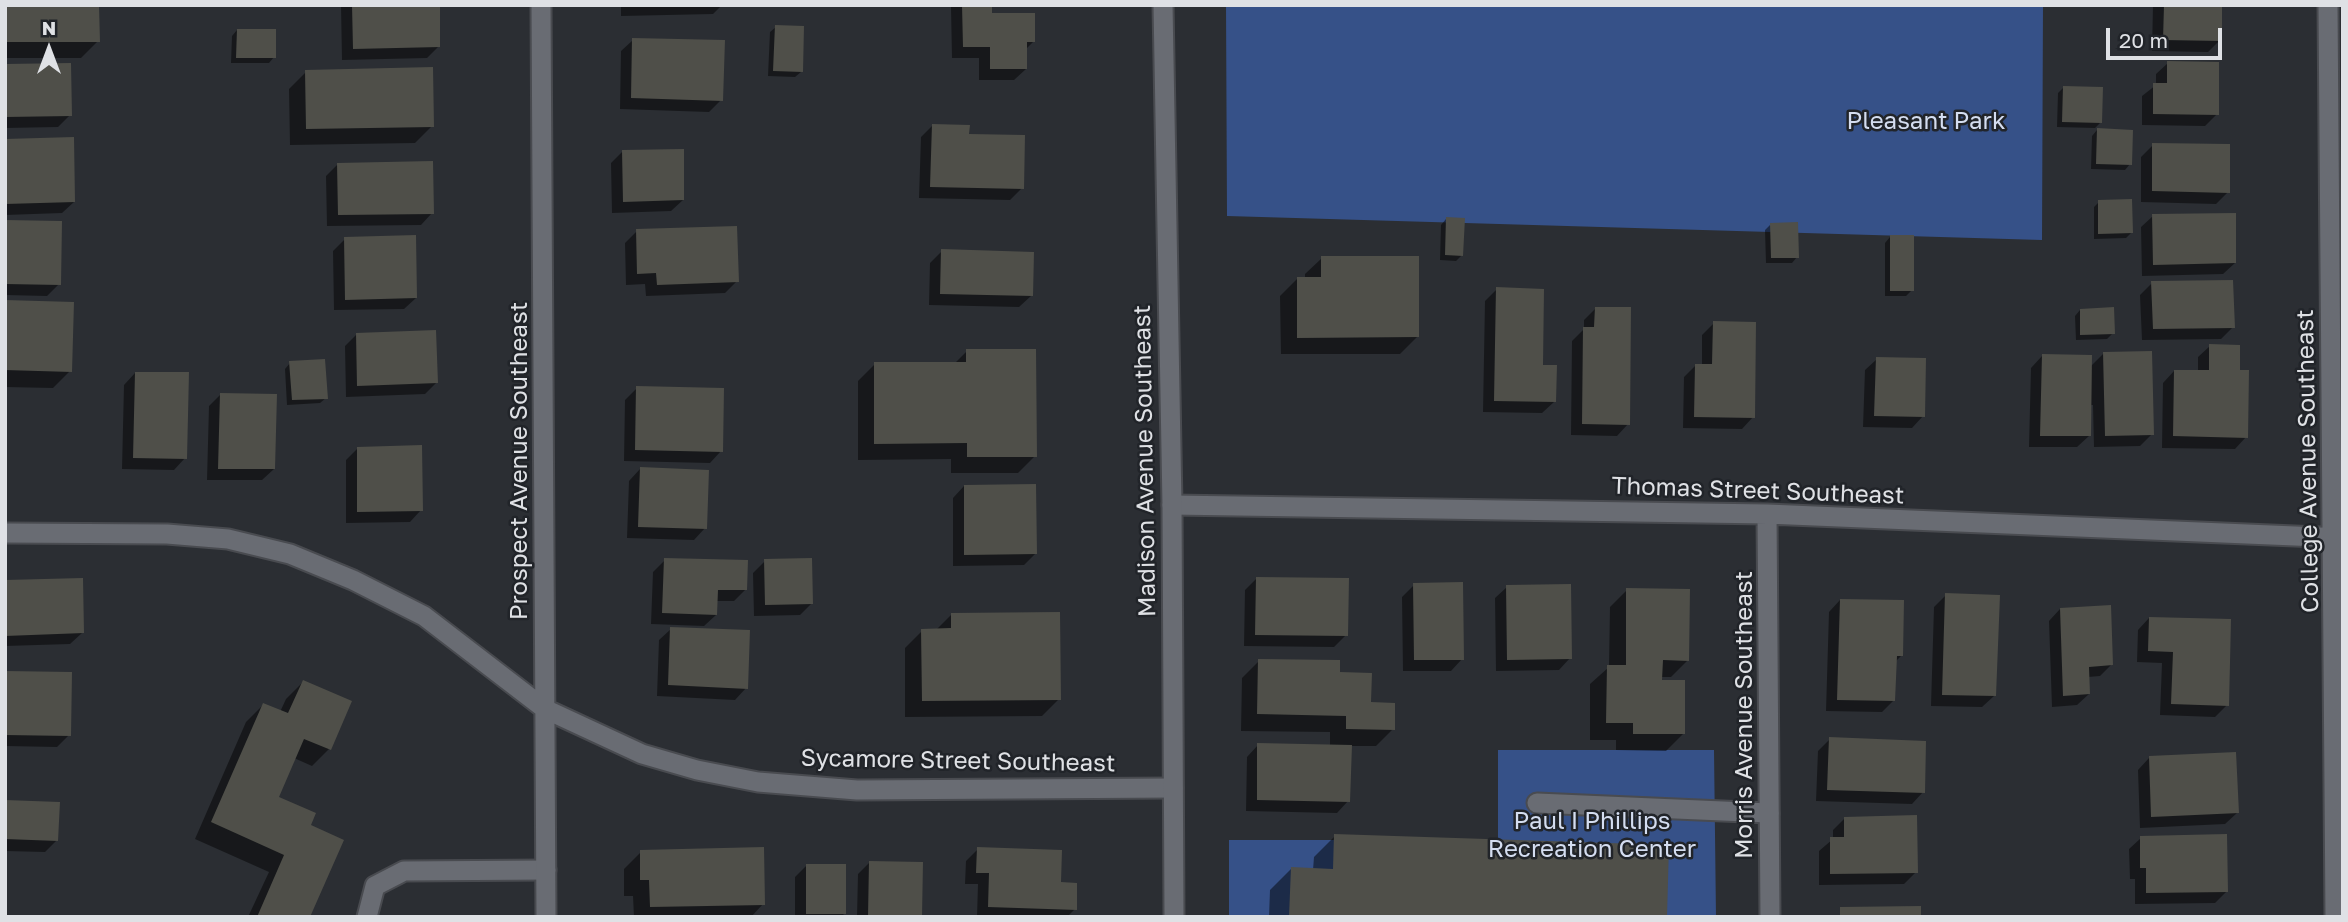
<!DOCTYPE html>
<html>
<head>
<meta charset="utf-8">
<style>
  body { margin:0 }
  #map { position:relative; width:2348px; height:922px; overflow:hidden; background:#2b2e33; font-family:"Golos Text",sans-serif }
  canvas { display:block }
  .frame { position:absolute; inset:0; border:7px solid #dfe1e5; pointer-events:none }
  .north { position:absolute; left:14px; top:14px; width:70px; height:70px; -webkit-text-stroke:5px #212429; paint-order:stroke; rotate:0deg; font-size:19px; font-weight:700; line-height:28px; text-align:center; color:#dfe1e5 }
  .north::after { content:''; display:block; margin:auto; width:24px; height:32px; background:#dfe1e5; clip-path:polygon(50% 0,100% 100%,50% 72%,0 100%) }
  .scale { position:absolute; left:2106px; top:28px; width:116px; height:32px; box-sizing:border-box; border:4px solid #dfe1e5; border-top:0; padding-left:9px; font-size:21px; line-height:24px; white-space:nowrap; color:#dfe1e5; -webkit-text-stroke:5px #212429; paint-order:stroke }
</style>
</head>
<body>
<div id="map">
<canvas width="2348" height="922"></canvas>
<div class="frame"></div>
<div class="north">N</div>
<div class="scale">20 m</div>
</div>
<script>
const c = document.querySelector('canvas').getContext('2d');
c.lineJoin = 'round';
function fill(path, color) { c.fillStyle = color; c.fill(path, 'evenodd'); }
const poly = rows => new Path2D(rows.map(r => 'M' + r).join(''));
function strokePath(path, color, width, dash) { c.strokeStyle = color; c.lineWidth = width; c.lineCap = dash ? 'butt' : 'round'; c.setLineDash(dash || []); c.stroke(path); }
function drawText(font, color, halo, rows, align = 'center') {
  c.font = font + ' "Golos Text",sans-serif'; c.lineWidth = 5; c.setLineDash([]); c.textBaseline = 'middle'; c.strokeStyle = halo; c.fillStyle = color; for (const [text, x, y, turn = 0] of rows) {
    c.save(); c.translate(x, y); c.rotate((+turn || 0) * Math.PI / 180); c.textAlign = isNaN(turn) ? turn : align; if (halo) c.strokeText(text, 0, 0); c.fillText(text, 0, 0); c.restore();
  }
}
const green = poly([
  [1226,5,2043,5,2042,240,1227,216],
  [1498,750,1714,750,1716,917,1229,917,1229,840,1498,840]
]);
const shadow = poly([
  [5,5,98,41,81,58,5,58],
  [341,5,438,5,438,47,427,58,342,60],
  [621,5,722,5,713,14,621,16],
  [953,5,991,5,991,14,1033,42,1026,49,1026,69,1014,80,979,80,979,58,952,58,951,7],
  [2153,5,2220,5,2220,40,2208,52,2152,51],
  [776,27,801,72,795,77,768,76,770,32],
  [237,30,274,57,269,63,231,63,232,36],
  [633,40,721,100,709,112,620,109,621,51],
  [2168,63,2217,114,2205,126,2142,125,2142,96,2156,85,2156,74],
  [5,66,70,115,58,127,5,128],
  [306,72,432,126,415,143,290,145,289,89],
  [2063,88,2100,123,2095,128,2057,127,2058,93],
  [932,126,967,135,1022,188,1010,200,919,198,921,137],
  [2097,130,2130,164,2125,170,2091,169,2092,136],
  [5,141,74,202,62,213,5,215],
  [2153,145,2228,192,2216,204,2141,202,2141,157],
  [623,151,683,200,671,211,612,213,611,163],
  [338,164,432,213,421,225,327,226,326,176],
  [2099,202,2131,233,2126,238,2094,239,2094,207],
  [2153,216,2235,263,2223,274,2142,276,2141,227],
  [1446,219,1462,255,1456,261,1440,260,1441,225],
  [5,222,59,284,47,296,5,295],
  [1770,225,1797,257,1792,263,1766,263,1765,230],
  [637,231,737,281,725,293,646,296,645,284,626,285,625,243],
  [1890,237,1912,290,1906,296,1885,296,1885,243],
  [345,239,416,298,404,309,334,310,333,251],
  [942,251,1031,296,1019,307,929,305,930,263],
  [1322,258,1417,337,1400,354,1281,354,1280,296,1297,279,1305,279,1305,274],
  [2152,283,2233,327,2221,339,2142,340,2140,295],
  [1497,289,1541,367,1554,402,1542,413,1483,412,1485,301],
  [5,302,70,371,53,388,5,387],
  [1596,308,1628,424,1617,436,1571,435,1572,341,1584,329,1584,320],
  [2080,310,2113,333,2107,339,2076,340,2075,316],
  [1714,323,1753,417,1742,429,1683,428,1684,377,1695,366,1702,366,1702,335],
  [356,335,437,382,425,394,346,397,345,346],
  [2210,346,2238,371,2246,437,2235,449,2162,448,2163,383,2174,371,2198,372,2198,357],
  [967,351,1035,456,1018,473,951,473,951,459,858,460,858,381,875,364,954,364],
  [2104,353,2152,434,2140,446,2094,447,2093,405,2090,405,2089,436,2077,447,2029,447,2031,368,2042,356,2090,367],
  [1877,359,1923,416,1912,428,1863,427,1865,370],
  [290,363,326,398,320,403,287,405,285,369],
  [135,373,185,458,174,470,122,469,124,385],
  [637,388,721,451,710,463,624,461,625,400],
  [220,395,274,469,262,480,207,480,209,406],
  [357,449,421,510,410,522,346,523,346,460],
  [640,469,705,528,694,540,627,538,629,481],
  [964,486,1036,553,1024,565,953,566,953,498],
  [665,560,746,589,734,601,716,601,716,615,704,626,651,624,653,572],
  [765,561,812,603,800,615,754,616,753,573],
  [1257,578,1346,635,1334,647,1244,646,1245,590],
  [5,582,82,633,70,644,5,646],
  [1414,585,1462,659,1451,671,1403,671,1402,597],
  [1507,587,1570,658,1559,670,1496,671,1495,598],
  [1627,590,1688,660,1671,677,1661,677,1683,734,1666,751,1616,750,1616,740,1590,740,1590,684,1609,667,1610,607],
  [1946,595,1994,696,1982,707,1931,706,1934,607],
  [1840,600,1901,656,1895,662,1894,700,1882,712,1826,711,1829,612],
  [2060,609,2111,665,2100,676,2088,677,2089,694,2077,705,2052,707,2049,621],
  [952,614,1059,699,1042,716,905,717,905,648,922,631,936,630],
  [2149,618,2227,705,2215,717,2160,715,2162,663,2137,662,2138,630],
  [671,629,746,688,735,700,657,696,659,640],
  [1259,661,1338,674,1393,729,1376,746,1350,746,1348,801,1337,813,1246,811,1247,757,1258,745,1330,746,1330,732,1241,731,1242,678],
  [5,672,69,735,57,747,5,746],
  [303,682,350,702,329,749,312,766,294,758,276,798,309,826,308,917,248,917,269,872,195,839,246,722,263,705,280,712,286,699],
  [1830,739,1923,792,1912,804,1816,801,1818,751],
  [2149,758,2237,813,2225,824,2140,828,2138,770],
  [5,802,57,840,45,852,5,851],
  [1845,818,1916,872,1904,884,1819,885,1819,851,1833,839,1833,830],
  [1335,836,1665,917,1269,917,1270,890,1291,869,1313,870,1314,857],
  [2141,838,2227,891,2215,903,2135,904,2135,879,2130,879,2129,849],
  [978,849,1075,909,1067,917,977,917,978,884,965,884,966,861],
  [641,852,763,904,751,917,634,917,633,896,624,896,624,869],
  [869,863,920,917,857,917,858,874],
  [807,865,845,913,841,917,795,917,795,877]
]);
const building = poly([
  [5,5,99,5,100,42,5,42],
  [352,5,440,5,440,47,353,49],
  [962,5,992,5,992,13,1035,13,1035,42,1027,42,1027,69,990,69,990,47,963,47],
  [2164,5,2222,5,2222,41,2163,40],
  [775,25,804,26,803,72,773,71],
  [237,29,276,29,276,58,236,58],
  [632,38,725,40,723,101,631,98],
  [2167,61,2219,62,2219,115,2153,114,2153,83,2167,83],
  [71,63,72,116,5,117,5,64],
  [433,67,434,127,306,129,305,70],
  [2063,86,2103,87,2102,123,2062,122],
  [932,124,970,125,969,134,1025,135,1024,189,930,187],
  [2097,128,2133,130,2132,165,2096,164],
  [74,137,75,202,5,204,5,139],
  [2152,143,2230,144,2230,193,2152,191],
  [684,149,684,200,623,202,622,150],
  [433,161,434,214,338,215,337,163],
  [2132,199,2133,233,2098,234,2098,200],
  [2236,213,2236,263,2153,265,2152,214],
  [1446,217,1465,218,1463,256,1445,255],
  [5,220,62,221,61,285,5,284],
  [1798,222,1799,258,1771,258,1770,223],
  [737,226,739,282,657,285,656,273,637,274,636,229],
  [416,235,417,298,345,300,344,237],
  [1890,235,1914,235,1914,291,1890,291],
  [941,249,1034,252,1033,296,940,294],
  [1321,256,1419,256,1419,337,1297,338,1297,277,1321,277],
  [2233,280,2235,328,2153,329,2151,281],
  [1496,287,1544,289,1543,365,1557,365,1556,402,1494,401],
  [5,300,74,302,72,372,5,370],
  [1595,307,1631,307,1630,425,1582,424,1583,327,1594,327],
  [2114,307,2115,334,2080,335,2080,309],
  [1713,321,1756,322,1755,418,1694,417,1695,364,1712,364],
  [436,330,438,383,357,386,356,333],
  [2209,344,2240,345,2240,370,2249,370,2248,438,2173,436,2174,370,2209,370],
  [966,349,1036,349,1037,457,967,457,967,443,874,444,874,362,966,362],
  [2152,351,2154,435,2105,436,2103,352],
  [2042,354,2092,355,2091,436,2040,436],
  [1876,357,1926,358,1925,417,1874,416],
  [325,359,328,399,292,400,289,361],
  [135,372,189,372,187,459,133,458],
  [636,386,724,388,723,452,635,450],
  [220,393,277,394,275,469,218,469],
  [422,445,423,511,357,512,357,447],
  [640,467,709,470,707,529,638,527],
  [1036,484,1037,554,964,555,964,485],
  [664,558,748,560,747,590,718,590,717,615,662,613],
  [812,558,813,604,765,605,764,559],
  [1256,577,1349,578,1348,636,1255,635],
  [83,578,84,633,5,636,5,580],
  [1463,582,1464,660,1414,660,1413,583],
  [1571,584,1572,659,1507,660,1506,585],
  [1626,588,1690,589,1689,661,1663,660,1662,680,1685,680,1685,734,1633,734,1633,723,1606,723,1607,665,1626,665],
  [1945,593,2000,595,1996,696,1942,695],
  [1840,599,1904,600,1903,656,1897,656,1895,701,1837,700],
  [2111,605,2113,665,2089,667,2090,694,2063,696,2060,608],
  [1060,612,1061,700,922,701,921,629,951,628,951,613],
  [2149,617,2231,619,2229,706,2171,704,2173,652,2148,651],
  [670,627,750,630,748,689,668,685],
  [1258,659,1340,660,1340,672,1372,673,1371,702,1395,703,1395,730,1346,729,1346,716,1257,714],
  [5,671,72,672,71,736,5,735],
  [303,680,352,701,331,750,304,739,279,797,316,813,311,825,344,840,310,917,257,917,284,855,211,822,263,703,288,713],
  [1829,737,1926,741,1925,793,1827,790],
  [1257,743,1352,745,1350,802,1257,800],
  [2236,752,2239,813,2151,817,2149,756],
  [5,800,60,802,58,841,5,839],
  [1917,815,1918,873,1830,874,1830,837,1844,837,1844,817],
  [1334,834,1669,845,1667,917,1289,917,1291,867,1333,869],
  [2227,834,2228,892,2146,893,2146,868,2140,868,2140,836],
  [764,847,765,905,650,907,649,880,640,880,640,850],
  [977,847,1062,850,1061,882,1077,883,1077,910,988,907,989,873,976,873],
  [869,861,923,862,922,917,868,917],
  [806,864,846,864,846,914,806,914],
  [1921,906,1921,917,1840,917,1840,907]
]);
const service = poly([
  [1537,803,1769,813],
  [367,917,375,886,404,871,546,870]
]);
const minor = poly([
  [541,5,546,917],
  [2328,5,2335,917],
  [1172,505,1767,514,2343,538],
  [1767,514,1770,917],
  [5,533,167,534,228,539,290,554,353,580,424,616,545,709,642,754,697,770,758,782,857,790,1173,788]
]);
const tertiary = poly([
  [1163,5,1172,505,1174,917]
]);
const parkNames = [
  ["Pleasant Park",1926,121],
  ["Paul I Phillips",1592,821],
  ["Recreation Center",1592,849]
];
const streetNames = [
  ["Prospect Avenue Southeast",519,461,-90],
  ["Madison Avenue Southeast",1145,461,-91],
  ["College Avenue Southeast",2308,461,-91],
  ["Thomas Street Southeast",1758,491,2],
  ["Morris Avenue Southeast",1744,715,-90],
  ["Sycamore Street Southeast",958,761,1]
];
fill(green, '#365188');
fill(shadow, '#0007');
fill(building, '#4f4f49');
strokePath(service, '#494b50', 23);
strokePath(minor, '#494b50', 23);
strokePath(tertiary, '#494b50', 23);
strokePath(service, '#696c73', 19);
strokePath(minor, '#696c73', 19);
strokePath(tertiary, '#696c73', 19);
drawText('24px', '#d4ddf0', '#212429', parkNames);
drawText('24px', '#dfe1e5', '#212429', streetNames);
</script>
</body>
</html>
